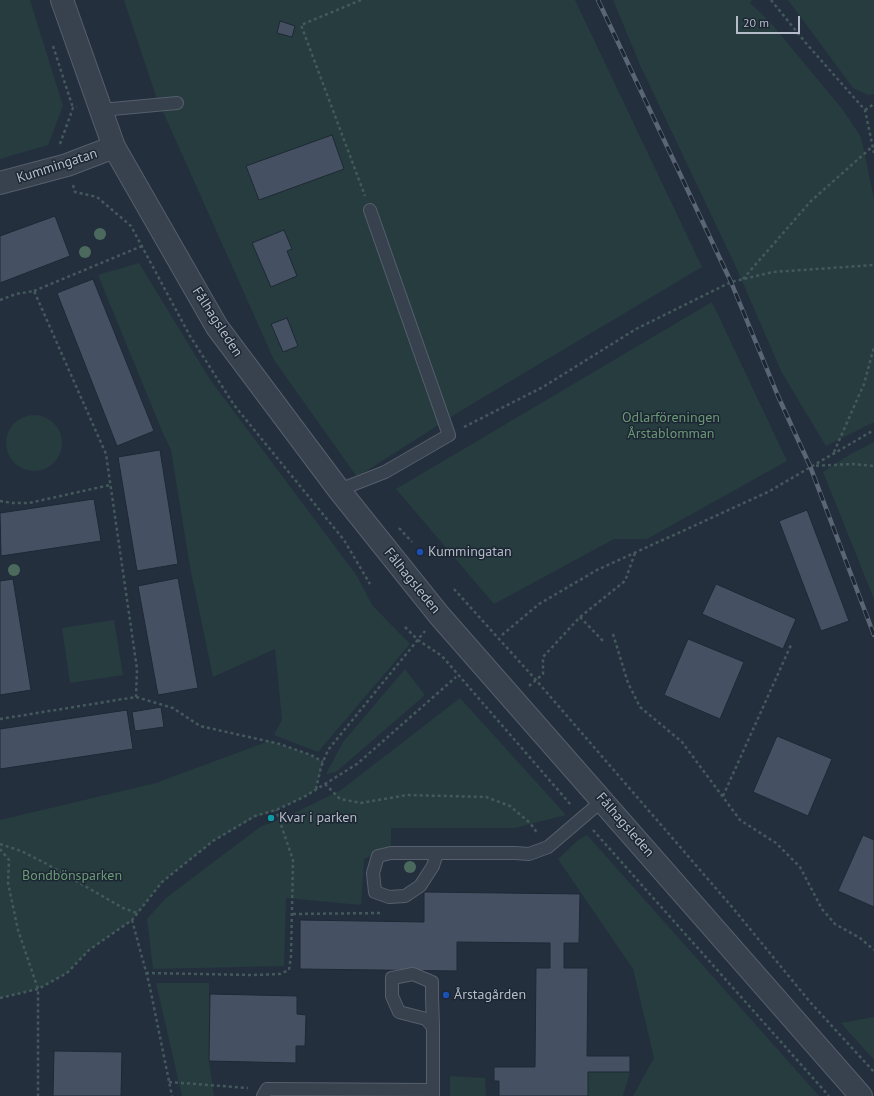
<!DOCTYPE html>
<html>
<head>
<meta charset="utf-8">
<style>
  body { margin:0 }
  #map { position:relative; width:874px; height:1096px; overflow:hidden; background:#242f3e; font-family:"PT Sans",sans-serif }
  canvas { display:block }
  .scale { position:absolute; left:736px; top:16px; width:64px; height:18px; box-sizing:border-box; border:2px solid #b4bcc9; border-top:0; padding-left:5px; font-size:12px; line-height:14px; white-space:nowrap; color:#b4bcc9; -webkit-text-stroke:3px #1d2633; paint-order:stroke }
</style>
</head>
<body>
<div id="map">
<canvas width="874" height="1096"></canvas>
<div class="scale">20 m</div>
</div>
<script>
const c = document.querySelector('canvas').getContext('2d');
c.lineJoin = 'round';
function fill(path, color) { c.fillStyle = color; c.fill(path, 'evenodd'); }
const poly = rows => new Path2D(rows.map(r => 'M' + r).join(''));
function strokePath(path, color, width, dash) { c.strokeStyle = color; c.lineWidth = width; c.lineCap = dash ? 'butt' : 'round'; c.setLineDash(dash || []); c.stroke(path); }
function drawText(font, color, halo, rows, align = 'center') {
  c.font = font + ' "PT Sans",sans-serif'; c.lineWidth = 3; c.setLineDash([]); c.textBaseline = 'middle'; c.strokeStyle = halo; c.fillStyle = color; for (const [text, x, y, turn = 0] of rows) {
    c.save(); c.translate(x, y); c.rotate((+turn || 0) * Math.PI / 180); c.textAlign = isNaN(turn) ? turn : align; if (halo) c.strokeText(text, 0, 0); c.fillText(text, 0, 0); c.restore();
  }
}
const green = poly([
  [0,0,30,0,63,106,48,145,0,159],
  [124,0,575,0,702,267,462,410,357,477,274,360,156,96],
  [613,0,752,0,750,3,770,22,843,110,861,137,874,199,874,422,826,446,782,373,735,265,641,67],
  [788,0,874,0,874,94,868,95,853,88],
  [139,263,211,381,357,576,372,605,410,644,318,752,274,735,282,720,275,649,213,677,190,567,171,450,162,431,98,275],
  [712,302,787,461,647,539,614,539,494,604,396,489],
  '6 443a28 28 0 1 1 56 0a28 28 0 1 1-56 0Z',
  [874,442,874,599,823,472,849,455],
  [114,620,123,675,70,683,62,628],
  [405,669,425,695,336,772,326,774,343,742],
  [460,698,566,815,515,828,391,828,391,846,364,859,361,905,286,898,284,966,153,969,147,919,166,898,260,827,286,817,341,790],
  [269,741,311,755,323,762,316,790,304,797,276,810,255,817,213,841,162,882,132,920,89,950,67,973,38,989,0,998,0,820,156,783],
  [587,835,819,1096,633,1096,654,1058,633,969,558,859,578,840],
  [156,983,209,983,209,1061,214,1096,182,1096],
  [874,1017,874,1060,841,1023],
  [588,1072,630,1072,623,1096,588,1096],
  [450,1076,485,1078,486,1096,450,1096]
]);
const building = poly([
  [280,21,295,26,292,37,277,33,280,21],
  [332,135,344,169,259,200,246,166,332,135],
  [55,216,70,256,0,283,0,236,55,216],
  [284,230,292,249,287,251,297,276,271,287,252,243,284,230],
  [93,279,154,431,117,446,57,293,93,279],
  [287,318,298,346,283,352,271,324,287,318],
  [160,450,178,564,137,571,118,457,160,450],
  [94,499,101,541,1,556,0,513,94,499],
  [807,510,849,621,821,631,779,521,807,510],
  [178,578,198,688,158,695,138,586,178,578],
  [13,579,31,690,0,695,0,581,13,579],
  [716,584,796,619,783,649,702,614,716,584],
  [688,639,744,662,720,719,664,695,688,639],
  [161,707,164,727,135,731,132,712,161,707],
  [127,710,133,749,0,769,0,729,127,710],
  [777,736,832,759,808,816,753,792,777,736],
  [863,835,874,840,874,907,838,891,863,835],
  [424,892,580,894,579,943,564,943,564,968,588,968,587,1056,630,1056,630,1072,588,1072,588,1096,499,1096,499,1081,494,1081,494,1067,535,1067,536,968,550,968,550,943,457,942,457,971,300,969,300,920,424,922,424,892],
  [210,994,297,996,297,1014,306,1015,305,1046,296,1046,296,1063,209,1061,210,994],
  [54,1051,122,1052,121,1096,53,1096,54,1051]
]);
const path = poly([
  [361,0,301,25,365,196],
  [771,0,805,42,865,110,874,153],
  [53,46,73,108],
  [865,110,874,104],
  [60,144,73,108,77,107],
  [73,185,75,192,97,197,131,226,190,336,234,405,344,540,370,584],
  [743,279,811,201,873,146],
  [34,291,142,246],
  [0,300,16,294,34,291,106,454,137,669,136,697],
  [464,427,543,387,636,329,731,282,773,272,874,265],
  [834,452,864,384,874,347],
  [810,466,853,464,874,466],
  [0,501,13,503,29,503,110,485],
  [399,528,412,542],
  [454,589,536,680,732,907,810,1002,874,1072],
  [580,617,603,641],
  [405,627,418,640,442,656,571,805],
  [613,634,628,683,640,707,682,742,740,820,776,843,800,867,822,909,835,924,860,938,874,950],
  [502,635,539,604,597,570,768,492,874,430],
  [529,686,543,674,543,657,580,617,625,581,635,553],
  [0,719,136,697,173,708,200,726,280,744,311,755,323,762],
  [325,784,340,799,361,803,407,795,486,797,510,806,530,823,538,834],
  [316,789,321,767,328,750,425,631],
  [723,796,791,645],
  [593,830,829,1096],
  [0,844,21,851,45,863,123,908,137,913],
  [0,849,9,860,8,883,18,930,38,989,38,1096],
  [293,914,380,913],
  [132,920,149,983,172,1096],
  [146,973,253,975,280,974,289,970,291,956,293,860,276,810],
  [0,998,38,989,67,973,89,950,132,920,162,882,213,841,255,816,276,810,304,797,357,764,456,677],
  [169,1082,248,1088]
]);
const service = poly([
  [101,110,177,103],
  [339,490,385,472,449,435,370,210],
  [437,853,433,866,420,886,405,896,389,897,375,892,373,873,378,856,391,853,515,853,529,854,548,847,603,800],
  [433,1027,426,1019,399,1012,392,996,392,978,413,974,432,982,432,996,433,1027,433,1096],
  [263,1096,267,1089,433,1090]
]);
const minor = poly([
  [0,183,67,165,114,147]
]);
const tertiary = poly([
  [62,0,114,147,217,327,339,490,439,615,861,1096]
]);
const rail = poly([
  [598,0,731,282,778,396,810,466,874,635]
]);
const trees = [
  [100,234],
  [85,252],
  [14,570],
  [410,867]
];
const markers = [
  [420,552,4,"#1a4fb4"],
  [271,818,4,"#0f9aa8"],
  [446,995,4,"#1a4fb4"]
];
const streetNames = [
  ["Kummingatan",57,166,-18],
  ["Fålhagsleden",217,322,57],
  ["Fålhagsleden",412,581,51],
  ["Fålhagsleden",625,825,49]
];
const parkNames = [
  ["Odlarföreningen",671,418],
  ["Årstablomman",671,434],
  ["Bondbönsparken",72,876]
];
const poiNames = [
  ["Kummingatan",428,552],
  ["Kvar i parken",279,818],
  ["Årstagården",454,995]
];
fill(green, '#263c3f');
fill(building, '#455162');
strokePath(building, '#1f2835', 1);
strokePath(service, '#565f6c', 14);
strokePath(minor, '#565f6c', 24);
strokePath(tertiary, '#565f6c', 24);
strokePath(path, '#44595c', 2.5, [3, 3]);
strokePath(service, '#38414e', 12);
strokePath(minor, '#38414e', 22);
strokePath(tertiary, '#38414e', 22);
strokePath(rail, '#5a6575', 4.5);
strokePath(rail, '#1d2633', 3, [9]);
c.fillStyle = '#4b6a5d';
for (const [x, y] of trees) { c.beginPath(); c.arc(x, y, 6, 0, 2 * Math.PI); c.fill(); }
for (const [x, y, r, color] of markers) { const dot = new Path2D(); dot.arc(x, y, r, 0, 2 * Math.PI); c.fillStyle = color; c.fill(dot); strokePath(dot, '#1d2633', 1.5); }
drawText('14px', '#b4bcc9', '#1d2633', streetNames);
drawText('14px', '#6b9a76', '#1d2633', parkNames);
drawText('14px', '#b4bcc9', '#1d2633', poiNames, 'left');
</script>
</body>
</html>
